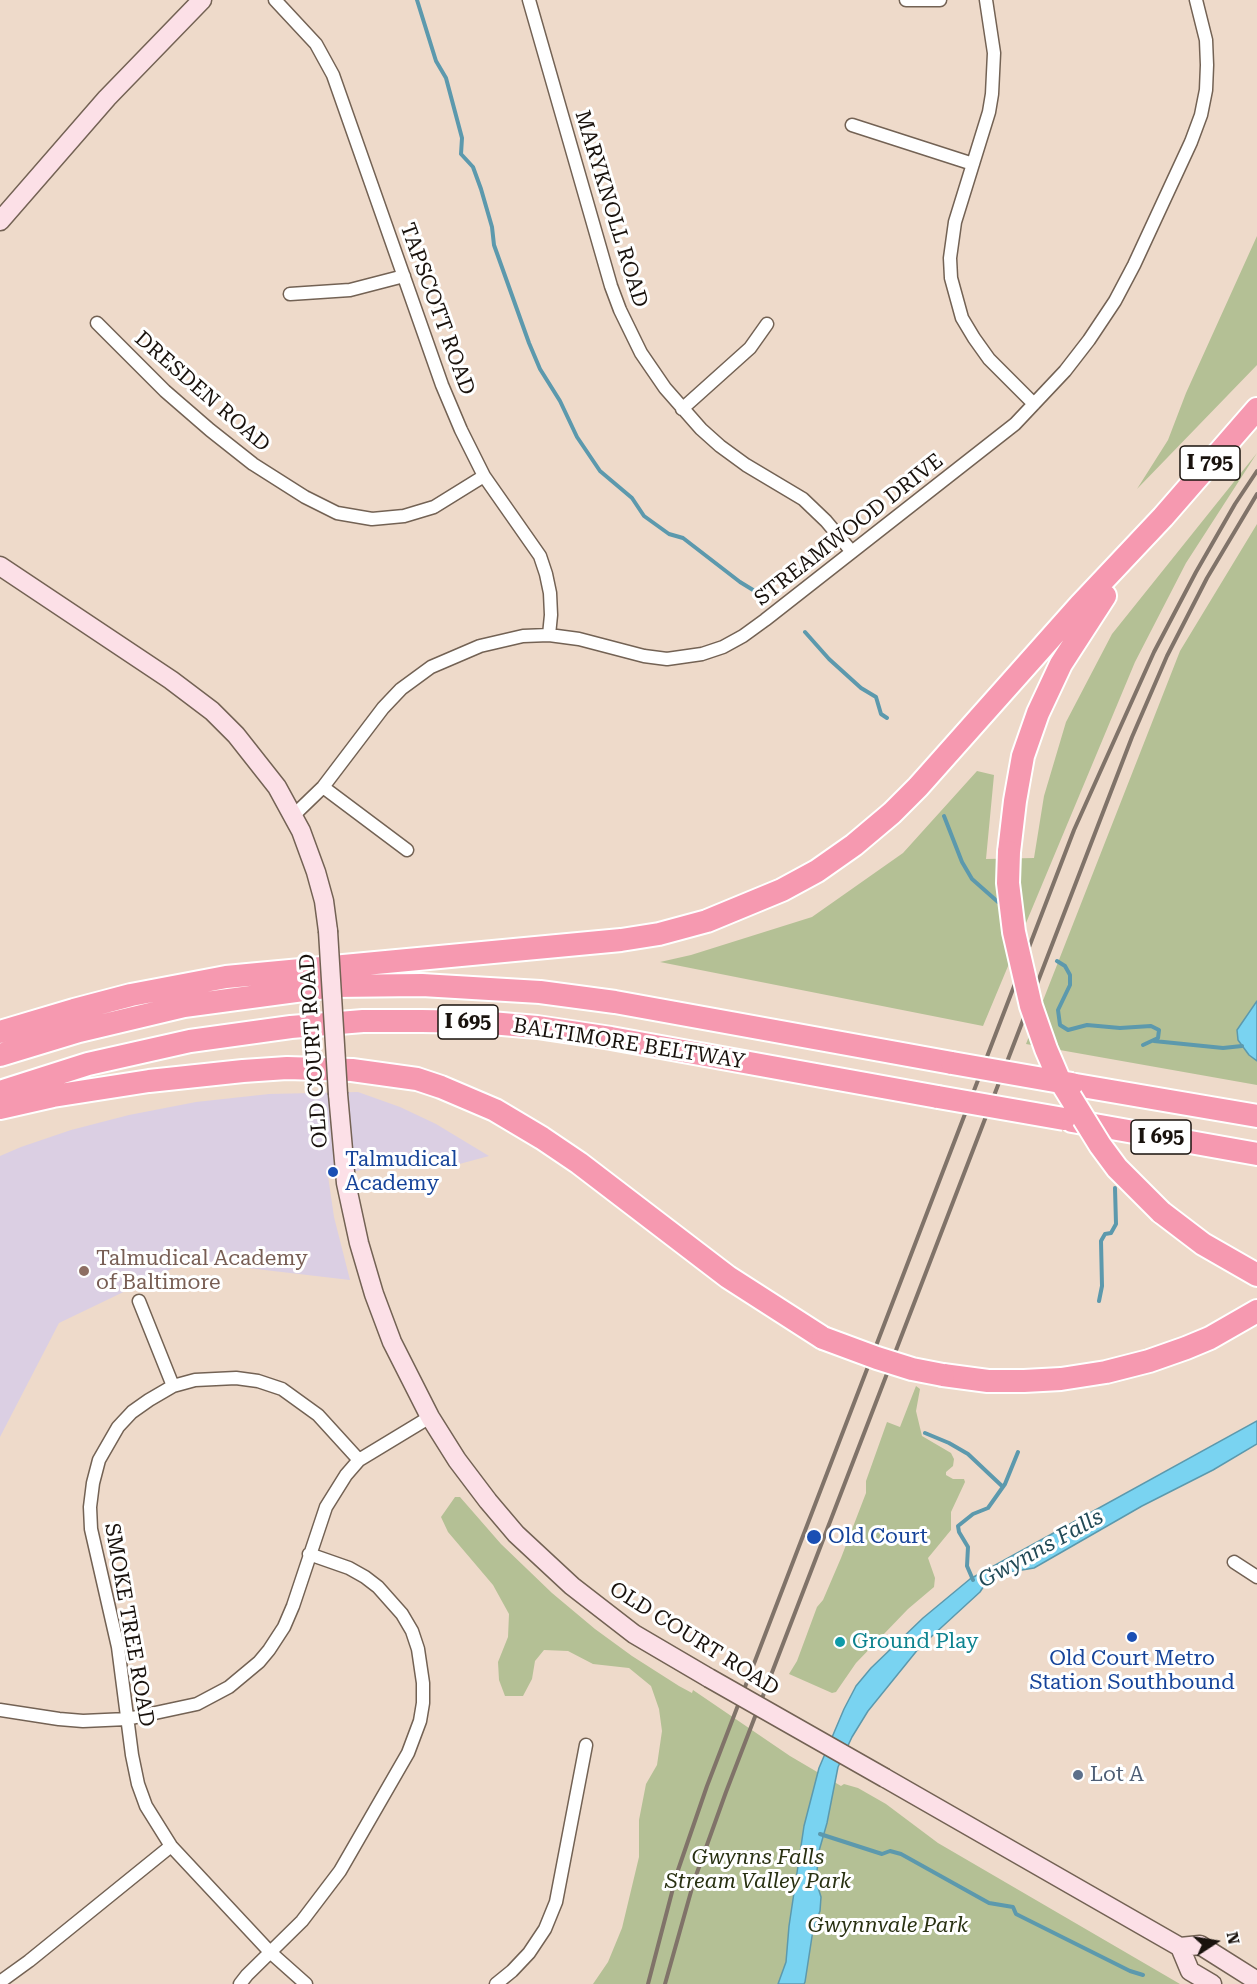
<!DOCTYPE html>
<html>
<head>
<meta charset="utf-8">
<style>
  body { margin:0 }
  #map { position:relative; width:1257px; height:1984px; overflow:hidden; background:#eedaca; font-family:"Roboto Serif",serif }
  canvas { display:block }
  .north { position:absolute; left:1185px; top:1912px; width:60px; height:60px; -webkit-text-stroke:4px #fff; paint-order:stroke; rotate:78deg; font-size:16px; font-weight:700; line-height:24px; text-align:center; color:#19120d }
  .north::after { content:''; display:block; margin:auto; width:21px; height:27px; background:#19120d; clip-path:polygon(50% 0,100% 100%,50% 72%,0 100%) }
</style>
</head>
<body>
<div id="map">
<canvas width="1257" height="1984"></canvas>
<div class="north">N</div>
</div>
<script>
const c = document.querySelector('canvas').getContext('2d');
c.lineJoin = 'round';
function fill(path, color) { c.fillStyle = color; c.fill(path, 'evenodd'); }
const poly = rows => new Path2D(rows.map(r => 'M' + r).join(''));
function strokePath(path, color, width, dash) { c.strokeStyle = color; c.lineWidth = width; c.lineCap = dash ? 'butt' : 'round'; c.setLineDash(dash || []); c.stroke(path); }
function drawText(font, color, halo, rows, align = 'center') {
  c.font = font + ' "Roboto Serif",serif'; c.lineWidth = 6; c.setLineDash([]); c.textBaseline = 'middle'; c.strokeStyle = halo; c.fillStyle = color; for (const [text, x, y, turn = 0] of rows) {
    c.save(); c.translate(x, y); c.rotate((+turn || 0) * Math.PI / 180); c.textAlign = isNaN(turn) ? turn : align; if (halo) c.strokeText(text, 0, 0); c.fillText(text, 0, 0); c.restore();
  }
}
const education = poly([
  [358,1092,400,1107,436,1124,489,1156,452,1166,445,1155,328,1176,334,1217,350,1280,188,1261,59,1323,0,1437,0,1156,21,1147,71,1130,129,1115,196,1102,269,1094]
]);
const green = poly([
  [1257,236,1257,365,1137,489,1168,440,1186,393],
  [1257,453,1186,563,1135,662,983,1026,660,962,691,955,812,917,903,853,977,771,994,775,986,859,1034,858,1044,796,1066,722,1112,634],
  [1257,524,1257,1085,1026,1044,1180,651],
  [916,1386,920,1389,916,1411,922,1436,951,1453,954,1459,953,1466,946,1472,946,1475,953,1479,964,1479,965,1482,951,1512,951,1530,928,1558,935,1578,934,1587,908,1609,856,1663,836,1692,832,1693,789,1674,797,1661,817,1607,823,1600,841,1558,866,1493,866,1481,887,1422,900,1427],
  [455,1497,460,1497,501,1544,552,1593,595,1629,632,1656,679,1686,692,1693,693,1690,790,1756,841,1786,844,1784,858,1788,886,1804,938,1843,1180,1984,593,1984,608,1962,622,1928,639,1857,639,1820,646,1784,657,1765,662,1731,659,1709,651,1686,629,1668,593,1664,568,1651,544,1650,535,1661,532,1679,523,1696,505,1696,499,1680,498,1662,508,1637,509,1614,493,1585,448,1532,441,1517]
]);
const water = poly([
  [1257,1001,1257,1061,1249,1055,1238,1040,1237,1030,1257,1001],
  [1257,1421,1257,1444,1213,1470,1142,1506,1034,1568,1004,1573,987,1581,980,1592,919,1648,868,1711,852,1737,838,1767,827,1823,819,1851,816,1881,821,1897,820,1911,813,1930,805,1982,804,1984,778,1984,786,1962,789,1926,804,1826,819,1768,844,1709,856,1686,871,1668,923,1618,970,1579,1257,1421]
]);
const stream = poly([
  [417,0,436,61,446,78,462,138,461,154,473,167,481,189,492,227,494,245,529,343,540,369,560,401,577,437,600,471,632,498,644,516,669,534,683,538,740,582,758,593],
  [805,632,829,659,861,688,876,697,881,714,887,718],
  [944,816,962,862,972,879,998,902],
  [1057,961,1065,966,1070,975,1070,985,1058,1010,1060,1025,1068,1030,1087,1025,1120,1028,1151,1026,1159,1030,1158,1038,1143,1045],
  [1154,1041,1223,1048,1242,1046],
  [1099,1301,1102,1286,1101,1241,1105,1234,1111,1233,1116,1224,1115,1188],
  [925,1433,949,1443,968,1454,1003,1487],
  [973,1580,967,1566,968,1547,959,1532,958,1526,973,1514,988,1508,1005,1484,1018,1452],
  [820,1834,882,1854,890,1851,901,1854,989,1903,1013,1907,1016,1914,1130,1971,1143,1975]
]);
const street = poly([
  [275,0,316,44,333,75,442,385,461,430,484,476,540,556,546,574,550,593,551,615,549,635],
  [529,0,611,286,620,310,641,353,665,388,701,429,720,446,746,465,803,499,826,521,852,552],
  [906,0,940,0],
  [986,0,994,53,992,94,989,112,955,222,950,258,951,278,962,318,974,338,989,359,1034,404],
  [852,125,973,164],
  [290,294,350,290,404,276],
  [97,323,165,391,210,430,253,464,305,497,337,513,372,519,404,516,434,507,484,476],
  [682,409,750,348,767,324],
  [323,787,407,850],
  [294,815,323,787,383,708,401,689,431,667,480,646,523,636,549,635,579,639,644,656,667,659,702,654,723,647,743,636,765,620,1015,424,1065,371,1089,340,1115,301,1134,265,1191,142,1201,115,1206,90,1207,65,1206,40,1196,0],
  [139,1301,173,1386],
  [1234,1562,1257,1577],
  [0,1710,59,1719,83,1721,127,1719,197,1704,229,1687,259,1662,269,1650,284,1627,293,1606,326,1507,346,1475,359,1460,430,1417],
  [0,1982,29,1961,171,1846],
  [240,1984,247,1975,302,1921,340,1871,408,1753,420,1721,423,1703,423,1683,418,1649,412,1631,402,1614,378,1587,365,1577,349,1568,309,1554],
  [306,1984,270,1952,171,1846,146,1806,138,1784,132,1755,118,1647,91,1529,90,1507,93,1483,99,1460,118,1427,132,1412,149,1400,173,1386,195,1380,236,1378,258,1381,282,1389,318,1415,359,1460],
  [496,1984,512,1971,529,1953,545,1929,556,1902,586,1745]
]);
const secondary = poly([
  [0,221,107,98,202,0],
  [0,566,171,680,212,711,236,735,277,787,301,831,316,872,324,901,328,931],
  [338,1094,346,1183,359,1243,374,1294,392,1342,430,1417,457,1460,488,1501,516,1534,572,1586,634,1634,709,1678],
  [885,1778,1180,1947,1200,1945,1257,1981],
  [1180,1947,1190,1971,1212,1984]
]);
const highway = poly([
  [1009,852,1015,801,1023,756,1038,713,1061,664,1105,596],
  [0,1032,74,1010,131,995,226,977,621,940,659,934,707,921,782,890,817,871,854,845,892,813,918,787,1080,605,1163,517,1257,409],
  [0,1055,79,1031,184,1006,333,986,422,985,540,992,615,1002,952,1063],
  [1076,1085,1257,1116],
  [0,1092,88,1064,190,1041,291,1027,363,1021,422,1021,479,1022,537,1027,611,1038,938,1097],
  [0,1108,53,1096,149,1081,243,1071,287,1068,352,1070,417,1079,441,1087,495,1110,542,1138,579,1163,728,1277,823,1338],
  [1072,1121,1257,1154],
  [1161,1212,1203,1244,1257,1275],
  [943,1375,988,1381,1024,1381,1061,1379,1106,1372,1149,1361,1186,1348,1210,1338,1257,1311]
]);
const rail = poly([
  [648,1984,677,1873,707,1786,1074,830,1154,652,1196,572,1235,504,1257,471],
  [665,1984,694,1881,726,1792,1132,737,1167,656,1207,578,1257,494]
]);
const secondaryBridge = poly([
  [328,931,338,1094],
  [709,1678,885,1778]
]);
const highwayBridge = poly([
  [1009,852,1008,883,1014,932,1031,1006,1046,1049,1058,1077,1100,1145,1117,1168,1161,1212],
  [952,1063,1072,1084],
  [938,1097,1064,1119],
  [823,1338,877,1358,912,1369,943,1375]
]);
const markers = [
  [333,1172,6,"#1a4fb4"],
  [84,1271,6,"#8d6e63"],
  [814,1537,8,"#1a4fb4"],
  [1132,1637,6,"#1a4fb4"],
  [840,1642,6,"#0f9aa8"],
  [1078,1775,6,"#5c6f8a"]
];
const shields = [
  [1210,463,60],
  [468,1022,60],
  [1161,1137,60]
];
const shieldNames = [
  ["I 795",1210,463],
  ["I 695",468,1022],
  ["I 695",1161,1137]
];
const streetNames = [
  ["MARYKNOLL ROAD",611,209,73],
  ["TAPSCOTT ROAD",437,309,70],
  ["DRESDEN ROAD",202,392,41],
  ["STREAMWOOD DRIVE",849,530,-38],
  ["BALTIMORE BELTWAY",629,1044,9],
  ["OLD COURT ROAD",314,1051,-94],
  ["SMOKE TREE ROAD",129,1625,80],
  ["OLD COURT ROAD",694,1639,32]
];
const transitNames = [
  ["Talmudical",345,1160],
  ["Academy",345,1184],
  ["Old Court",828,1537],
  ["Old Court Metro",1132,1659,"center"],
  ["Station Southbound",1132,1683,"center"]
];
const educationNames = [
  ["Talmudical Academy",96,1259],
  ["of Baltimore",96,1283]
];
const cultureNames = [
  ["Ground Play",852,1642]
];
const serviceNames = [
  ["Lot A",1090,1775]
];
const parkNames = [
  ["Gwynns Falls",758,1858],
  ["Stream Valley Park",758,1882],
  ["Gwynnvale Park",888,1926]
];
const waterNames = [
  ["Gwynns Falls",1041,1549,-29]
];
fill(education, '#dbcfe3');
fill(green, '#b4c095');
fill(water, '#79d3f1');
strokePath(water, '#5c99ad', 1.5);
strokePath(stream, '#5c99ad', 4);
strokePath(street, '#736254', 15);
strokePath(secondary, '#736254', 21);
strokePath(highway, '#fff', 26);
strokePath(street, '#fff', 12);
strokePath(secondary, '#fce0e7', 18);
strokePath(highway, '#f699b0', 22);
strokePath(rail, '#807369', 4);
strokePath(secondaryBridge, '#736254', 21, []);
strokePath(highwayBridge, '#fff', 26, []);
strokePath(secondaryBridge, '#fce0e7', 18);
strokePath(highwayBridge, '#f699b0', 22);
for (const [x, y, r, color] of markers) { const dot = new Path2D(); dot.arc(x, y, r, 0, 2 * Math.PI); c.fillStyle = color; c.fill(dot); strokePath(dot, '#fff', 2); }
for (const [x, y, w] of shields) { const box = new Path2D(); box.roundRect(x - w / 2, y - 17, w, 34, 4.5); c.fillStyle = '#fff'; c.fill(box); strokePath(box, '#19120d', 1.5); }
drawText('bold 20px', '#19120d', null, shieldNames);
drawText('21px', '#19120d', '#fff', streetNames);
drawText('21px', '#164399', '#fff', transitNames, 'left');
drawText('21px', '#785e54', '#fff', educationNames, 'left');
drawText('21px', '#0d838f', '#fff', cultureNames, 'left');
drawText('21px', '#4e5e75', '#fff', serviceNames, 'left');
drawText('italic 21px', '#293112', '#fff', parkNames);
drawText('italic 22px', '#224a57', '#fff', waterNames);
</script>
</body>
</html>
